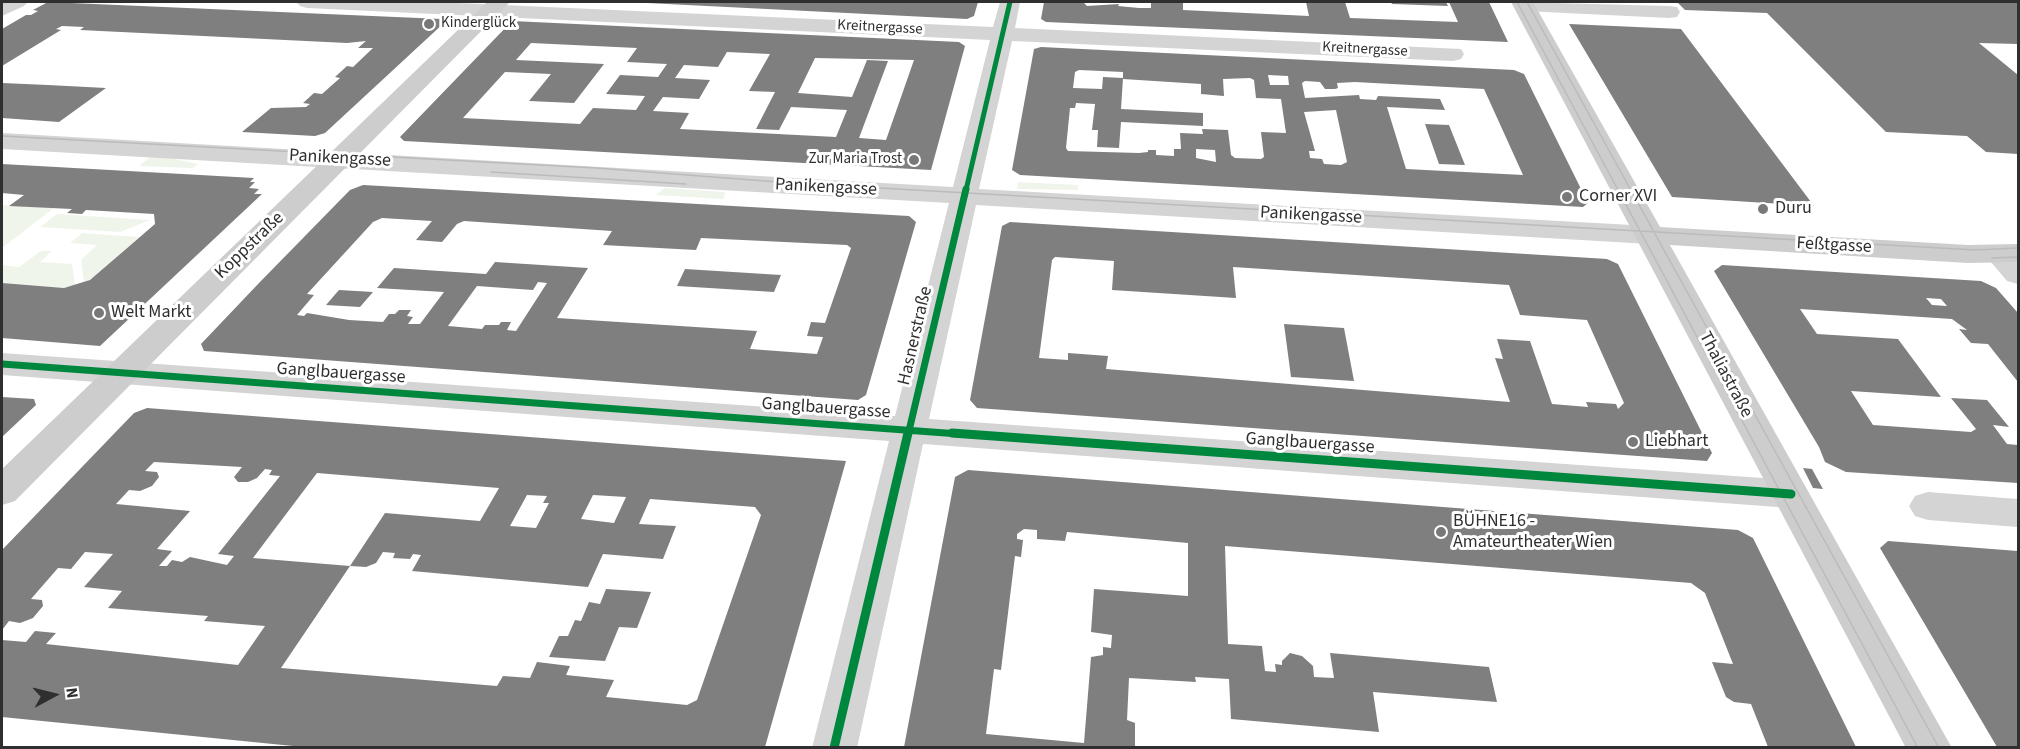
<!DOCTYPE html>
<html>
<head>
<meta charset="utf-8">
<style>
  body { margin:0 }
  #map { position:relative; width:2020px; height:749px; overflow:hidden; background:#fff; font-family:"Source Sans 3",sans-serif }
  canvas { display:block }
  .frame { position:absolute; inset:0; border:3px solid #2f2f2f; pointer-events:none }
  .north { position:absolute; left:24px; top:665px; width:60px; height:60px; -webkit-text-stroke:4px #fff; paint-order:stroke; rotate:83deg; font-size:16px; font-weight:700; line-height:24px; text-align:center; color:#2f2f2f }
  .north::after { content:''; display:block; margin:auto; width:21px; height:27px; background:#2f2f2f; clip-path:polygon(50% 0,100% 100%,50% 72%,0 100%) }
</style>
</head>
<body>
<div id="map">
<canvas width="2020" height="749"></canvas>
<div class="frame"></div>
<div class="north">N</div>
</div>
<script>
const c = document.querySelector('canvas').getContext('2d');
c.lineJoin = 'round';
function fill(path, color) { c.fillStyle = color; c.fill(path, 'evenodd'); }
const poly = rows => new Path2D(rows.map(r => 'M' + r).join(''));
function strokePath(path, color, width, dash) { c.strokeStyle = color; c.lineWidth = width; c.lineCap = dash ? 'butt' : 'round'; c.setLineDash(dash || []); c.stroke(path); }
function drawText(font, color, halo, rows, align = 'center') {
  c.font = font + ' "Source Sans 3",sans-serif'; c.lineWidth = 6; c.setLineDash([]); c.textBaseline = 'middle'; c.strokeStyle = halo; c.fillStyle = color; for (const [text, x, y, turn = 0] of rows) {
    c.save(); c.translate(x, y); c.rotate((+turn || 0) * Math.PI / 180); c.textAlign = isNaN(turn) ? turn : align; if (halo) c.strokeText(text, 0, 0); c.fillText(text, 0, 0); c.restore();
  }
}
const green = poly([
  [151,156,165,157,198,164,193,168,139,166],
  [1018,182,1078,185,1078,190,1017,189],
  [664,188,724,192,725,194,723,199,656,195],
  [2,205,54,208,2,248],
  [57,214,150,220,120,232,40,227],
  [82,233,139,237,90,280,84,282,81,260,97,245,70,243],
  [41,251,52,251,40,262,72,264,75,285,64,288,2,283,2,265,19,267]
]);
const building = poly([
  [48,2,442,19,445,22,325,133,315,136,242,132,271,108,306,107,310,104,303,103,314,93,322,94,340,78,335,77,347,66,353,67,373,48,358,48,366,41,347,43,80,30,84,27,62,26,56,29,61,30,2,66,2,29,26,15,31,15,38,11,33,10],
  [627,2,978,2,974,16,967,19],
  [1044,2,1083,2,1087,6,1119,4,1118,6,1139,8,1151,8,1151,2,1183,2,1183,10,1309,16,1306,2,1345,2,1350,18,1458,22,1449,2,1489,2,1508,42,1046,22,1041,19],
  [1391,2,1446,2,1448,6,1392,4],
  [1677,2,2018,2,2018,44,1979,43,2018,75,2018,154,1986,152,1967,136,1886,132,1767,13,1685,10],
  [512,21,959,42,965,46,931,170,404,141,400,137],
  [531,43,637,48,627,62,667,64,658,77,620,75,606,94,645,96,636,110,593,108,580,124,463,118,505,72,551,74,529,101,574,103,604,64,516,60],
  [727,52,770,54,749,91,775,92,756,129,779,130,791,107,847,110,836,137,680,129,689,113,653,111,663,97,699,99,710,80,675,78,684,65,718,67],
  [815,58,914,60,886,140,859,138,888,61,867,60,852,97,798,93],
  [1569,24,1681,29,1814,206,1672,197],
  [1041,47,1514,70,1524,74,1588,203,1583,207,1020,175,1012,170,1034,49],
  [1079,70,1123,72,1123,79,1201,84,1201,94,1224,96,1223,79,1250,78,1254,80,1256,98,1281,99,1286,133,1261,132,1264,157,1261,159,1235,158,1231,155,1228,130,1202,129,1203,134,1180,133,1181,149,1174,149,1174,156,1156,155,1156,150,1148,150,1148,152,1139,153,1068,151,1066,148,1070,108,1075,108,1076,103,1095,104,1092,130,1098,130,1097,147,1119,148,1121,122,1203,126,1203,113,1121,109,1123,78,1103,77,1102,89,1073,88,1075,72],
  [1268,75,1288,76,1289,85,1270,85],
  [1305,81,1320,82,1325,89,1335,89,1338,88,1337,83,1355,82,1484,89,1523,175,1406,169,1387,107,1445,110,1440,99,1378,96,1376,100,1360,99,1359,95,1305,98,1302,83],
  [1336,110,1347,162,1341,165,1324,164,1322,159,1310,158,1309,151,1315,151,1304,112],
  [1196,149,1215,150,1216,162,1196,158],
  [2,83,48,85,106,88,59,122,2,118],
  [1425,124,1449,125,1465,165,1439,164],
  [2,164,254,178,250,182,255,182,249,188,259,189,254,194,262,194,100,346,2,338,2,283,64,288,90,280,155,224,154,214,86,210,82,214,67,213,72,209,9,206,24,195,2,193],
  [363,185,909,216,916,222,866,395,858,400,204,351,201,344,259,283,350,190],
  [382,218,432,221,416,240,442,242,457,224,464,221,612,231,603,245,696,250,701,238,847,245,851,248,825,323,811,322,807,336,823,337,817,354,750,349,757,331,557,318,588,268,495,262,486,274,394,268,377,288,444,292,420,324,408,324,413,317,407,316,411,310,399,310,395,314,389,314,383,322,349,320,307,313,304,316,297,315,314,295,307,294,373,222],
  [538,282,547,283,516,331,507,330,511,322,501,322,499,325,485,325,482,329,448,326,477,286,533,290],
  [1010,222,1607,259,1618,264,1712,453,1707,461,977,408,970,400,1002,226],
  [1055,257,1114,261,1112,290,1236,298,1233,267,1509,285,1520,315,1587,320,1624,403,1618,409,1616,404,1586,402,1588,407,1552,404,1530,341,1497,339,1503,359,1495,358,1510,402,1106,369,1108,356,1068,353,1068,360,1039,358,1052,260],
  [1722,265,1981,281,1996,288,2018,313,2018,382,1988,344,1971,343,1959,329,1967,330,1952,319,1800,309,1817,334,1898,339,1941,397,1851,391,1873,425,1971,432,1976,429,1951,398,1987,400,2009,427,1993,425,2007,444,2018,445,2018,483,1846,472,1825,462,1819,447,1714,271],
  [1926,298,1941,299,1947,306,1932,305],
  [685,269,781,275,774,292,677,286],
  [339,290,373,292,360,307,326,305],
  [1284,324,1344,328,1354,381,1291,377],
  [2,397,34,399,36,405,2,437],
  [147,408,846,461,765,747,303,747,2,717,2,640,26,642,35,631,56,633,46,644,238,665,265,626,204,621,208,616,108,608,122,591,84,587,113,554,85,552,71,569,58,568,31,599,42,600,43,606,33,618,20,623,9,621,2,630,2,550,134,413],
  [154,462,242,467,234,477,238,482,248,482,257,478,265,469,272,470,269,475,280,476,218,554,234,556,227,565,190,557,182,562,172,560,167,566,159,566,172,551,157,549,190,511,116,504,129,490,140,491,152,486,159,477,157,472,145,471],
  [317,473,499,488,480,521,385,513,350,566,366,567,376,563,383,552,395,553,393,558,410,559,413,554,421,555,412,571,588,587,603,554,663,559,676,526,639,524,650,499,755,507,761,515,697,700,687,705,606,697,614,680,566,675,570,666,537,662,530,678,503,676,497,686,281,668,350,566,253,558],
  [527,495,547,496,543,503,549,503,536,528,510,526],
  [593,495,626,497,614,523,581,519],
  [1803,468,1812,469,1823,489,1813,488],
  [968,470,1738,530,1753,538,1856,747,1768,747,1751,704,1734,702,1726,697,1712,662,1733,664,1705,593,1691,583,1225,546,1228,644,1262,646,1265,671,1276,672,1275,664,1282,665,1282,661,1290,653,1302,656,1313,666,1314,677,1334,678,1330,653,1489,667,1497,702,1373,692,1379,732,1231,719,1229,679,1195,677,1196,682,1129,678,1127,720,1135,723,1135,747,904,747,955,477],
  [1024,529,1037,530,1037,539,1065,541,1067,532,1188,543,1188,596,1094,589,1091,632,1112,635,1111,648,1103,647,1103,655,1091,657,1084,743,986,734,994,669,1001,670,1015,556,1021,557,1023,540,1017,539,1017,534],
  [1888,541,2018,551,2018,747,1997,747,1880,548],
  [606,589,651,592,637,628,619,627,605,661,549,657,559,636,568,636,575,620,581,621,589,602,600,604]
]);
const minor = poly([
  [2,2,28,2,24,6,2,16,2,2],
  [296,2,436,2,993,27,1000,2,1020,2,1015,28,1461,49,1464,54,1461,59,1453,61,1012,41,979,189,1650,226,1660,229,1664,235,1660,241,1650,244,976,205,929,419,1791,480,1804,484,1809,494,1804,504,1791,508,923,444,857,748,812,748,889,441,2,375,2,353,895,416,949,203,2,149,2,133,953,187,990,40,307,8,300,6,296,2],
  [1516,2,1669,6,1677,7,1680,12,1677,17,1669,18,1524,11,1517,9,1513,5,1516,2],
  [2000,246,2010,249,2018,258,2018,284,2007,281,1985,255,1990,249,2000,246],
  [1928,492,2018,499,2018,527,1928,520,1915,516,1909,506,1915,496,1928,492]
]);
const secondary = poly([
  [487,2,510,2,15,501,2,505,2,469,487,2],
  [1511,2,1533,2,1660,227,1968,245,2018,244,2018,262,1968,263,1670,245,1952,748,1906,748,1511,2]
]);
const tram = poly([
  [1517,2,1918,748],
  [1527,2,1939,748],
  [2,136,596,168,791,183,1975,250,2018,248],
  [491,172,686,184],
  [1992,258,2018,257]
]);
const cyclewayFar2 = poly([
  [966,190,1010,2]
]);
const cyclewayFar1 = poly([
  [2,364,973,435],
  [908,435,966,189]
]);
const cycleway = poly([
  [952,433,1791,494],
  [834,748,908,433]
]);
const markers = [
  [429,24,6,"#787878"],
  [914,160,6,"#787878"],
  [1567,197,6,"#787878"],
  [1763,209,6,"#787878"],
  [99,313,6,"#787878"],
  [1633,442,6,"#787878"],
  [1441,532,6,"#787878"]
];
const farPoinames = [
  ["Kinderglück",441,24],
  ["Zur Maria Trost",902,160,"right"]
];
const farStreetnames = [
  ["Kreitnergasse",880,28,3],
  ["Kreitnergasse",1365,50,3]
];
const streetNames = [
  ["Panikengasse",340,159,3],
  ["Panikengasse",826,188,3],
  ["Panikengasse",1311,216,3],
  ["Koppstraße",250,246,-44],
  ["Feßtgasse",1834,246,3],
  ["Hasnerstraße",916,336,-77],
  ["Ganglbauergasse",341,374,4],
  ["Thaliastraße",1725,375,62],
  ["Ganglbauergasse",826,409,4],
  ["Ganglbauergasse",1310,444,4]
];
const poiNames = [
  ["Corner XVI",1579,197],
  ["Duru",1775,209],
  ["Welt Markt",111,313],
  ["Liebhart",1645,442],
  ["BÜHNE16 -",1453,522],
  ["Amateurtheater Wien",1453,543]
];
fill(green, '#f0f5eb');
fill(building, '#7f7f7f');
fill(minor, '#d4d4d4');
fill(secondary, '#cdcdcd');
strokePath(tram, '#bbb', 1.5);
strokePath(cyclewayFar2, '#00873e', 5);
strokePath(cyclewayFar1, '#00873e', 7);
strokePath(cycleway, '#00873e', 9);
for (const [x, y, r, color] of markers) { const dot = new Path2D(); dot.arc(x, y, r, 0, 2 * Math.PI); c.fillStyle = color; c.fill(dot); strokePath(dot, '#fff', 2); }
drawText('15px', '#2f2f2f', '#fff', farPoinames, 'left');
drawText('15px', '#2f2f2f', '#fff', farStreetnames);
drawText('18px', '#2f2f2f', '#fff', streetNames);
drawText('18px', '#2f2f2f', '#fff', poiNames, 'left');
</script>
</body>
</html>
